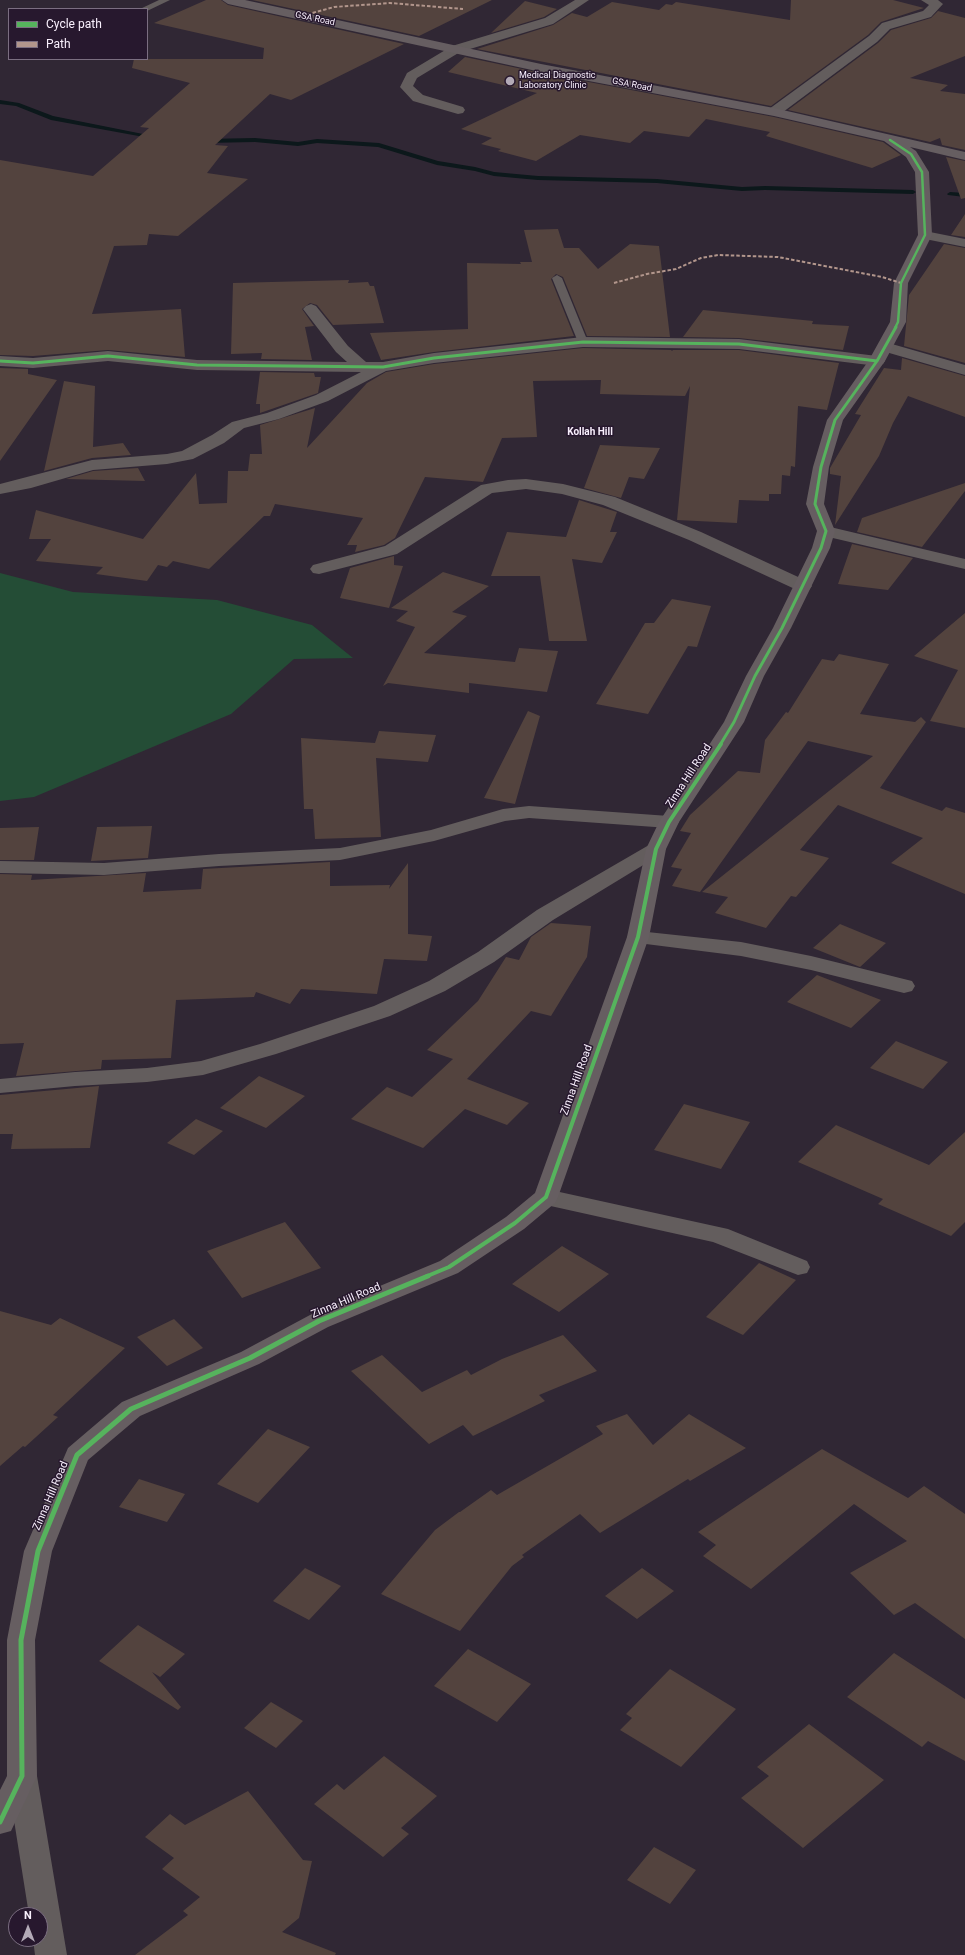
<!DOCTYPE html>
<html>
<head>
<meta charset="utf-8">
<style>
  body { margin:0 }
  #map { position:relative; width:965px; height:1955px; overflow:hidden; background:#302734; font-family:Roboto,sans-serif }
  canvas { display:block }
  .legend { position:absolute; left:8px; top:8px; width:140px; height:52px; box-sizing:border-box; background:#27182e; border:1px solid #7b6e81; margin:0; padding:5px 7px; list-style:none; font-size:12px; color:#f9f0fd }
  .legend li { display:flex; align-items:center; gap:8px; height:20px }
  .legend b { width:20px; border:1px solid #7b6e81 }
  .north { position:absolute; left:8px; top:1907px; width:40px; height:40px; box-sizing:border-box; background:#27182e; border:1px solid #7b6e81; border-radius:50%; rotate:0deg; font-size:11px; font-weight:700; line-height:16px; text-align:center; color:#f9f0fd }
  .north::after { content:''; display:block; margin:auto; width:14px; height:18px; background:#b3aab7; clip-path:polygon(50% 0,100% 100%,50% 72%,0 100%) }
</style>
</head>
<body>
<div id="map">
<canvas width="965" height="1955"></canvas>
<ul class="legend">
<li><b style="height:5px;background:#56b35d"></b>Cycle path</li>
<li><b style="height:5px;background:#b2968c"></b>Path</li>
</ul>
<div class="north">N</div>
</div>
<script>
const c = document.querySelector('canvas').getContext('2d');
c.lineJoin = 'round';
function fill(path, color) { c.fillStyle = color; c.fill(path, 'evenodd'); }
const poly = rows => new Path2D(rows.map(r => 'M' + r).join(''));
function strokePath(path, color, width, dash) { c.strokeStyle = color; c.lineWidth = width; c.lineCap = dash ? 'butt' : 'round'; c.setLineDash(dash || []); c.stroke(path); }
function drawText(font, color, halo, rows, align = 'center') {
  c.font = font + ' Roboto,sans-serif'; c.lineWidth = 3; c.setLineDash([]); c.textBaseline = 'middle'; c.strokeStyle = halo; c.fillStyle = color; for (const [text, x, y, turn = 0] of rows) {
    c.save(); c.translate(x, y); c.rotate((+turn || 0) * Math.PI / 180); c.textAlign = isNaN(turn) ? turn : align; if (halo) c.strokeText(text, 0, 0); c.fillText(text, 0, 0); c.restore();
  }
}
const green = poly([
  [0,573,73,592,217,600,312,625,353,658,294,659,231,714,34,797,0,801]
]);
const stream = poly([
  [0,100,19,103,53,116,158,137,155,139,51,120,16,106,0,104,0,100],
  [255,138,298,142,317,139,379,143,438,161,475,167,494,172,538,176,657,179,742,187,765,186,913,190,916,192,913,194,765,190,742,191,657,183,538,180,494,176,475,171,437,165,378,147,317,143,298,146,255,142,205,143,202,141,205,139,255,138],
  [950,192,965,193,965,197,948,195,947,194,950,192]
]);
const building = poly([
  [206,0,221,0,228,5,404,44,291,100,270,94,215,145,228,146,207,173,248,179,178,236,149,234,147,245,114,246,92,314,181,309,185,357,108,350,33,356,0,355,0,160,93,176,149,128,140,127,190,83,132,68,134,59,263,59,264,48,154,23],
  [252,0,492,0,419,36],
  [791,0,893,0,924,8,881,22,868,35,771,106,477,49,553,25,572,13,587,17,612,2,659,10,666,4,672,5,676,2,790,20],
  [525,1,557,9,544,17,491,33],
  [938,11,965,18,965,56,910,78,948,85,940,91,965,94,965,150,942,145,940,138,930,142,788,110,878,43,891,30,931,18],
  [465,57,541,73,774,117,883,142,901,155,872,168,766,136,770,132,706,119,689,137,644,131,630,143,580,135,536,161,498,151,501,149,481,144,492,138,461,129,537,93,448,72],
  [946,157,965,161,965,198,961,199],
  [965,214,965,237,951,235],
  [558,229,564,248,579,248,598,269,630,244,659,246,670,337,587,336,563,277,556,274,551,279,574,336,434,352,381,360,370,333,468,329,467,263,521,264,520,262,532,262,524,230],
  [944,244,965,248,965,363,904,346,909,295],
  [349,280,348,283,368,282,370,286,374,286,384,323,333,325,317,305,310,303,302,309,314,326,305,327,312,360,261,359,262,353,231,354,233,283],
  [703,310,813,321,812,324,849,326,843,350,739,338,683,337],
  [583,348,671,350,672,351,673,350,739,350,839,363,827,410,798,406,795,467,791,466,790,476,782,475,781,494,769,494,769,501,739,500,737,523,677,520,690,386,685,396,600,394,601,380,533,381,537,437,502,438,483,482,425,477,395,538,384,545,355,552,357,545,347,545,363,518,275,504,270,516,264,516,209,569,173,561,167,567,158,565,147,581,96,574,103,567,36,561,51,539,29,539,36,510,143,539,196,473,199,504,227,503,228,471,248,471,250,454,262,454,260,425,315,408,307,448,367,383,386,372,434,364],
  [902,358,965,376,965,417,908,396,893,423,879,456,835,525,841,476,830,474,830,468,861,415,855,414,884,368,901,370],
  [0,368,28,369,28,374,57,380,0,461],
  [260,372,314,373,315,377,321,377,318,393,260,413,260,404,256,404],
  [64,381,95,386,93,447,123,443,131,455,92,458,44,471],
  [600,445,660,448,644,479,629,477,621,498,584,488],
  [138,468,145,481,66,479,93,471],
  [965,483,965,491,922,547,857,532,862,518],
  [579,500,617,512,610,532,617,532,602,563,572,559,587,641,549,641,540,576,491,576,507,532,566,537],
  [852,544,913,558,888,590,838,584],
  [394,556,394,565,403,566,389,608,340,598,350,568],
  [443,572,489,586,452,612,467,616,424,653,515,662,519,648,558,651,547,692,469,683,469,693,388,683,383,686,415,627,396,621,408,611,391,608],
  [672,599,711,606,697,647,688,646,648,714,596,704,645,623,654,623],
  [965,613,965,728,930,721,958,670,914,656],
  [839,654,889,664,860,714,915,722,921,717,926,722,880,788,942,811,946,807,965,813,965,894,891,863,923,838,838,805,800,850,829,858,796,897,791,896,766,928,715,913,728,897,702,892,873,756,808,741,700,892,672,886,682,869,671,867,691,833,680,831,690,815,738,771,760,773,765,740,786,712,788,713,822,659,834,661],
  [528,711,540,716,515,804,484,798],
  [379,731,436,735,428,762,376,758,381,837,315,839,313,809,304,809,301,738,375,743],
  [152,826,148,858,91,861,97,827],
  [39,827,34,860,0,860,0,828],
  [330,862,330,886,390,885,389,889,408,863,408,934,432,936,427,961,384,959,377,994,301,989,290,1004,256,992,254,997,176,1000,171,1058,102,1060,101,1069,16,1076,24,1043,0,1044,0,874,32,875,31,880,146,873,143,892,201,889,203,869],
  [551,923,591,926,587,957,551,1016,531,1011,467,1079,529,1103,507,1125,465,1109,423,1148,351,1119,387,1087,412,1097,453,1059,427,1050,478,1001,506,957,519,960,531,937],
  [840,924,886,943,860,967,813,948],
  [817,975,881,1000,851,1028,787,1002],
  [896,1041,948,1062,923,1089,870,1068],
  [259,1076,305,1096,266,1128,220,1108],
  [99,1086,90,1148,11,1149,13,1134,0,1134,0,1095],
  [684,1104,750,1122,721,1169,654,1150],
  [196,1119,223,1131,194,1155,167,1143],
  [836,1125,929,1165,965,1132,965,1222,951,1236,878,1204,883,1199,798,1162],
  [285,1222,321,1268,242,1298,207,1251],
  [562,1246,609,1274,559,1312,512,1284],
  [759,1263,796,1280,743,1335,706,1317],
  [0,1311,51,1325,60,1318,125,1348,53,1415,58,1417,25,1447,23,1446,0,1466],
  [174,1319,203,1348,167,1366,137,1337],
  [563,1335,597,1371,539,1395,545,1401,473,1436,463,1425,429,1444,351,1371,382,1355,422,1392,467,1370,471,1375,502,1359],
  [627,1414,653,1445,689,1414,746,1448,690,1481,688,1479,600,1533,580,1514,522,1555,524,1557,512,1566,460,1631,381,1594,435,1530,459,1512,460,1512,491,1490,497,1495,603,1434,596,1426],
  [268,1429,310,1447,258,1503,217,1484],
  [822,1449,908,1498,924,1486,965,1514,965,1639,915,1603,894,1615,850,1573,907,1541,854,1504,751,1589,703,1556,716,1545,698,1532],
  [139,1479,185,1494,167,1522,119,1507],
  [305,1568,341,1586,309,1620,273,1601],
  [642,1568,674,1591,637,1619,605,1596],
  [138,1625,185,1654,160,1677,152,1672,181,1707,178,1710,99,1661],
  [468,1649,531,1684,497,1722,434,1686],
  [894,1653,965,1699,965,1761,928,1741,922,1747,847,1697],
  [670,1669,736,1709,681,1767,620,1730,632,1718,626,1714],
  [271,1702,303,1721,276,1748,244,1728],
  [809,1724,884,1780,803,1848,741,1798,769,1776,757,1767],
  [384,1756,437,1796,401,1828,409,1834,383,1857,314,1804,337,1784,344,1790],
  [248,1791,303,1860,312,1861,299,1918,282,1932,336,1953,335,1955,135,1955,188,1915,183,1911,200,1897,162,1869,174,1858,145,1837,170,1814,185,1825],
  [654,1847,696,1870,670,1904,627,1880]
]);
const lane = poly([
  [159,0,170,0,147,11,147,9,140,9,159,0],
  [557,275,562,278,588,342,587,344,579,344,578,342,552,278,557,275]
]);
const street = poly([
  [575,0,589,0,553,24,460,52,417,78,413,86,423,95,463,107,465,110,463,113,458,114,413,101,400,87,407,73,452,46,545,18,575,0],
  [921,0,938,0,943,4,931,17,890,29,877,42,779,115,769,115,767,112,769,109,869,36,882,23,923,11,929,5,921,0],
  [925,231,965,239,965,247,920,238,918,235,920,232,925,231],
  [311,304,316,306,348,346,366,362,383,362,434,353,583,337,739,339,877,356,883,358,885,361,883,364,877,366,739,349,583,347,434,363,386,371,328,401,279,419,244,428,224,443,193,459,167,464,93,470,31,488,0,494,0,484,92,460,167,454,182,451,212,435,232,422,267,413,316,395,361,372,197,370,108,361,33,368,0,366,0,356,33,358,108,351,197,360,347,362,336,352,303,309,306,306,311,304],
  [885,342,965,365,965,375,879,350,877,347,879,344,885,342],
  [526,479,563,484,615,497,701,532,809,582,812,586,809,590,803,591,797,590,689,540,603,505,562,494,526,489,492,493,397,554,319,574,313,573,310,569,313,565,385,546,481,485,508,480,526,479],
  [826,526,965,559,965,569,820,535,817,531,820,527,826,526],
  [529,806,669,816,676,818,679,822,676,826,669,828,529,818,505,821,434,841,340,860,219,866,104,875,0,873,0,861,104,863,219,854,340,848,431,830,503,809,529,806],
  [656,843,663,845,666,849,663,853,553,920,494,962,445,991,390,1016,276,1054,203,1075,147,1082,75,1086,0,1093,0,1079,75,1072,147,1068,201,1061,260,1044,374,1006,429,981,478,952,537,910,649,845,656,843],
  [638,931,741,942,811,956,912,981,915,986,912,991,904,993,811,970,741,956,630,942,627,937,630,932,638,931],
  [546,1189,728,1229,807,1261,810,1267,807,1273,798,1275,713,1242,537,1203,534,1197,537,1191,546,1189],
  [22,1764,33,1767,37,1776,67,1955,35,1955,33,1939,40,1939,40,1915,29,1915,7,1776,11,1767,22,1764]
]);
const secondary = poly([
  [222,0,245,0,541,64,774,108,965,152,965,160,910,147,916,151,929,172,932,235,908,283,906,322,885,361,843,420,829,467,824,504,835,531,830,548,791,628,764,676,744,722,679,822,666,849,649,937,558,1197,555,1203,524,1229,458,1273,328,1327,259,1364,140,1416,88,1460,52,1551,35,1640,37,1776,11,1831,0,1834,0,1790,7,1776,7,1640,24,1551,68,1448,122,1402,241,1352,310,1315,440,1261,506,1217,535,1193,627,937,646,849,659,822,724,722,746,676,773,628,812,548,817,531,806,504,813,467,827,420,869,360,890,322,894,283,918,235,915,172,906,157,884,141,774,116,541,72,228,4,222,0]
]);
const quiet = poly([
  [302,16,334,7,390,3,463,9],
  [614,283,647,274,676,269,701,258,718,255,778,257,882,277,901,283]
]);
const cyclewayFar3 = poly([
  [890,140,911,154,922,172,925,235,901,283,898,322,895,328]
]);
const cyclewayFar2 = poly([
  [0,361,33,363,108,356,197,365,383,367,434,358,583,342,739,344,877,361],
  [720,745,734,722,755,676,782,628,821,548,826,531,815,504,821,467,835,420,877,361,896,327]
]);
const cyclewayFar1 = poly([
  [425,1277,449,1267,515,1223,546,1197,638,937,656,849,669,822,721,744]
]);
const cycleway = poly([
  [0,1822,22,1776,21,1640,38,1551,77,1455,131,1409,250,1358,319,1321,428,1276]
]);
const markers = [
  [510,81,5,"#b3aab7"]
];
const farStreetnames = [
  ["GSA Road",315,19,12],
  ["GSA Road",632,85,11]
];
const farPoinames = [
  ["Medical Diagnostic",519,76],
  ["Laboratory Clinic",519,86]
];
const farNeighbourhoodnames = [
  ["Kollah Hill",590,432]
];
const streetNames = [
  ["Zinna Hill Road",689,776,-57],
  ["Zinna Hill Road",577,1080,-70],
  ["Zinna Hill Road",346,1301,-23],
  ["Zinna Hill Road",51,1496,-67]
];
fill(green, '#244d36');
fill(stream, '#0c181b');
fill(building, '#53433e');
fill(lane, '#635d5d');
fill(street, '#635d5d');
fill(secondary, '#665e61');
strokePath(quiet, '#b2968c', 2, [3.5, 2]);
strokePath(cyclewayFar3, '#56b35d', 2.5);
strokePath(cyclewayFar2, '#56b35d', 3);
strokePath(cyclewayFar1, '#56b35d', 4);
strokePath(cycleway, '#56b35d', 5);
for (const [x, y, r, color] of markers) { const dot = new Path2D(); dot.arc(x, y, r, 0, 2 * Math.PI); c.fillStyle = color; c.fill(dot); strokePath(dot, '#27182e', 1.5); }
drawText('9px', '#f9f0fd', '#27182e', farStreetnames);
drawText('9px', '#f9f0fd', '#27182e', farPoinames, 'left');
drawText('bold 10px', '#f9f0fd', '#27182e', farNeighbourhoodnames);
drawText('11px', '#f9f0fd', '#27182e', streetNames);
</script>
</body>
</html>
